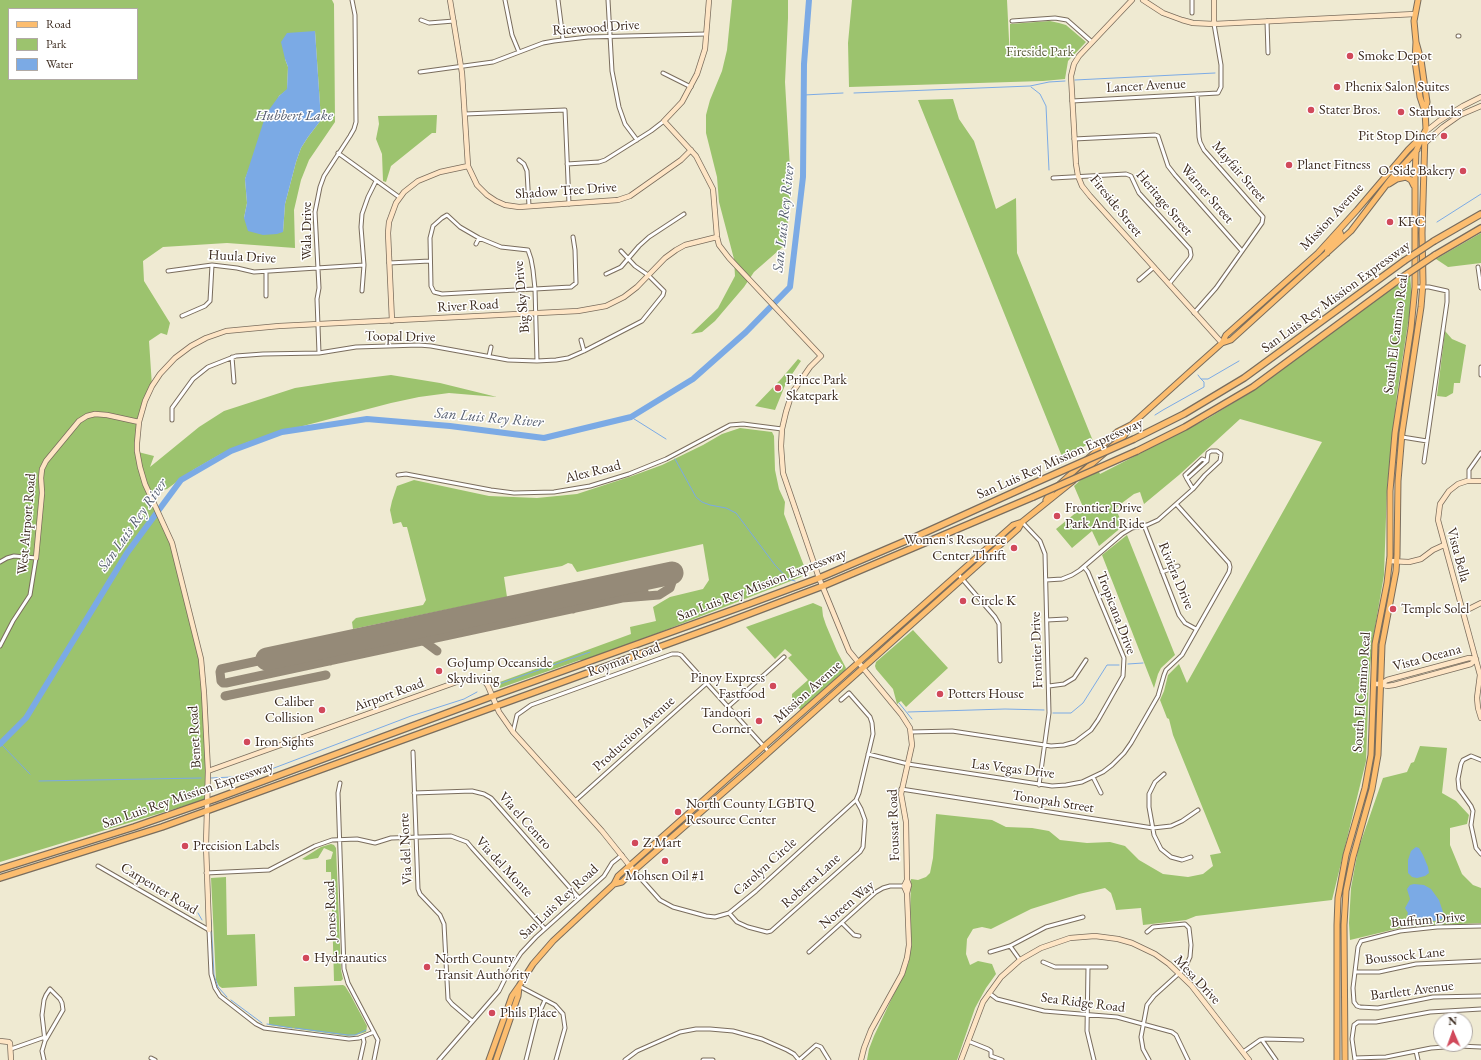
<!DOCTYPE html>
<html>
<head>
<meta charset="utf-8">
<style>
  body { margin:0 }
  #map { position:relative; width:1481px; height:1060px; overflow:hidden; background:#efead2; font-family:"EB Garamond",serif }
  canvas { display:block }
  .legend { position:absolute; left:8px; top:8px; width:130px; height:72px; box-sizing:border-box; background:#fff; border:1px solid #b1aaa5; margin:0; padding:5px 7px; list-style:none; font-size:12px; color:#3b2a1e }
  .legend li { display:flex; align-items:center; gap:8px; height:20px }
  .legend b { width:20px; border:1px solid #b1aaa5 }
  .north { position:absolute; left:1433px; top:1012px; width:40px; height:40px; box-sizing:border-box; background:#fff; border:1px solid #b1aaa5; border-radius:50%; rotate:358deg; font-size:11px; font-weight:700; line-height:16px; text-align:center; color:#3b2a1e }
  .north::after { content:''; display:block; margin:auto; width:14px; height:18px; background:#d1495b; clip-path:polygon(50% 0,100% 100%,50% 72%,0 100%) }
</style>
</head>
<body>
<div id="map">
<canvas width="1481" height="1060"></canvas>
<ul class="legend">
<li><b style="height:5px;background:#fcbd6f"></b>Road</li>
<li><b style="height:11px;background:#9cc36e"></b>Park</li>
<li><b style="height:11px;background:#7baae5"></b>Water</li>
</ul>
<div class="north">N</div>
</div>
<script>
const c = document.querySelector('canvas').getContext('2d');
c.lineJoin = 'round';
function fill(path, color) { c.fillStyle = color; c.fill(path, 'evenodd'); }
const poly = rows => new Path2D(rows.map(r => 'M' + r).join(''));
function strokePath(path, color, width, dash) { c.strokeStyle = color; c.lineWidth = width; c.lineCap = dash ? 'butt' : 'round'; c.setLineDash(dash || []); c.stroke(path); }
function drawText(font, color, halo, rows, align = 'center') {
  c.font = font + ' "EB Garamond",serif'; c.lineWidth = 3; c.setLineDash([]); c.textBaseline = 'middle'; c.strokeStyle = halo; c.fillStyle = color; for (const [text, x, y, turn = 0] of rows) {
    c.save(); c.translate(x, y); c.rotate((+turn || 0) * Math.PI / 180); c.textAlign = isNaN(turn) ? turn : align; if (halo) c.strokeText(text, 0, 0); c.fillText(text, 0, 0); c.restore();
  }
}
const green = poly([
  [0,0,332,0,334,4,335,122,309,160,301,180,294,210,295,248,227,243,163,247,143,261,144,281,170,323,167,335,161,333,149,341,152,386,139,422,138,452,154,456,150,467,199,427,224,411,295,388,334,382,391,375,440,383,497,397,449,393,419,397,391,403,303,426,248,442,219,455,193,470,167,489,149,494,166,528,201,659,207,799,0,862],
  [9,9,137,9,137,79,9,79],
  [315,31,321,120,308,137,301,148,296,162,285,204,283,232,244,218,247,203,245,179,279,96,287,90,288,67,285,59],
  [732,0,788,0,788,18,785,82,791,186,786,244,754,272,744,287,715,321,702,332,691,334,718,308,735,276,734,259,719,202,717,177,706,133,706,115,710,100,722,71,727,50],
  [852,0,1007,0,1010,60,1010,24,1050,21,1059,23,1066,25,1086,42,1068,61,1065,79,1043,81,849,87,848,43],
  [953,99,959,119,974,141,996,209,1016,198,1017,253,1093,441,1063,459,918,100],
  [437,115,436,133,432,133,391,166,386,182,383,181,382,154,376,139,379,124,378,116],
  [1481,233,1481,263,1448,267,1436,259],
  [1410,275,1412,297,1397,394,1387,488,1384,575,1373,639,1369,677,1366,761,1332,900,1196,916,1186,920,1143,925,1141,908,1116,910,1115,905,1111,893,1105,888,1079,894,1031,909,991,929,982,927,973,929,967,939,966,954,970,965,978,961,992,964,996,974,986,988,975,1008,957,1060,867,1060,869,1049,874,1036,909,962,911,879,918,880,926,877,930,873,933,858,936,814,992,820,1006,827,1032,828,1049,831,1060,840,1087,843,1110,842,1125,846,1139,860,1163,874,1188,877,1203,874,1213,866,1210,855,1221,853,1173,735,1169,719,1167,718,1160,700,1164,691,1168,675,1179,664,1187,683,1322,442,1240,419,1179,475,1144,504,1140,492,1134,494,1118,506,1116,509,1123,526,1099,546,1092,531,1072,548,1056,529,1083,507,1074,486,1096,466,1100,474,1207,419,1256,389],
  [1445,331,1452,339,1466,345,1460,383,1454,383,1453,393,1446,397,1437,396],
  [798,359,801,361,786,383,775,410,755,406,781,379],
  [740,428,772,432,774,436,775,470,779,489,785,502,784,514,806,571,801,577,658,633,582,661,580,660,500,688,497,686,497,683,631,634,630,627,656,621,653,607,670,597,703,589,709,580,703,544,577,572,572,564,568,563,562,566,504,577,507,597,353,629,352,622,356,618,423,605,426,600,407,527,403,527,401,522,393,524,390,510,392,501,397,486,414,480,489,496,537,498,577,494,632,476,662,465,703,445,722,434],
  [1127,535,1175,655,1161,668,1158,674,1154,688,1102,555],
  [813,603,822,607,823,616,826,625,837,651,846,668,845,671,802,711,792,701,792,694,808,680,788,658,792,655,785,649,775,659,746,627],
  [913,630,948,668,906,707,901,701,897,704,893,689,876,669,875,666,876,662],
  [1420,746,1447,748,1442,793,1456,801,1469,815,1467,824,1450,828,1450,845,1462,874,1473,885,1481,888,1481,923,1404,927,1350,940,1349,923,1351,888,1358,850,1383,778,1407,772,1411,763,1414,762],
  [331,844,334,845,336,848,341,970,343,979,341,981,334,981,331,872,326,872,326,860,331,859,333,852,324,848,318,858,306,860,302,859,321,847],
  [226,877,227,935,255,934,257,986,222,988,219,986,216,980,211,878],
  [343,985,345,986,350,994,367,1026,366,1032,356,1035,348,1036,269,1025,269,1017,295,1016,294,987]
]);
const water = poly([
  [315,31,321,120,308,137,301,148,296,162,285,204,283,232,277,234,263,235,248,231,244,218,247,203,245,179,266,114,279,96,287,89,288,67,285,59,281,42,287,33],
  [1416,847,1419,848,1423,855,1428,867,1429,873,1425,876,1417,878,1412,877,1408,873,1408,860,1411,851],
  [1414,884,1424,885,1431,889,1439,900,1443,912,1442,919,1434,921,1427,920,1407,915,1408,913,1405,908,1410,899,1407,889,1410,885]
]);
const stream = poly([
  [1075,80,1215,73],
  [1031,87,1040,94,1046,106,1049,170],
  [854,93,1030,86,1049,82,1065,81],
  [804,95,843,93],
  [1437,222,1481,194],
  [1198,375,1201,379,1208,379,1239,361],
  [1155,415,1163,410,1204,387,1204,382,1201,379],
  [631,417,666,439],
  [675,459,696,497,702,502,710,505,726,508,736,513,775,565,788,579,795,581],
  [1128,664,1143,663],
  [496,685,590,652],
  [899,703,912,719],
  [908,712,1005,709,1044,710],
  [1053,713,1071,713,1083,703,1107,665,1119,665],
  [0,743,30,774],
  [211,778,253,776,411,716,464,699,477,692],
  [39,781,201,778],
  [198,913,202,920],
  [211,920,214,975,218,987,227,997],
  [231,1000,262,1023],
  [267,1024,292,1028],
  [295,1028,348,1035,355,1035,366,1030]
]);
const river = poly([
  [0,744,26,718,127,553,181,480,231,451,282,432,367,419,450,426,544,438,631,417,693,379,746,332,790,287,803,177,804,64,809,0]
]);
const taxiway = poly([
  [572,594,568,597,566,600,569,607,573,609],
  [636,595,642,594,644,592,642,579],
  [400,631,404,631,408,634,409,640,406,644],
  [439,637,445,626,452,620],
  [422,641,425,642,437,651],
  [326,647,330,647,333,651,333,657,330,661],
  [267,659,221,669,220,672,221,681,223,683,226,683,622,598,659,595,670,588,672,582,672,573],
  [278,672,281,669,281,661,286,656],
  [225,696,326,675]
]);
const runway = poly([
  [267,659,672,573]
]);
const street = poly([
  [505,0,512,35,519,52],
  [558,0,563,39],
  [608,0,612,71,619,107,625,124,637,140],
  [1192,0,1192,13],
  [421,20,429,23,454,21],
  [1012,21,1055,18,1067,20,1092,42],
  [1267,21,1268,53],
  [1458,36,1459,36],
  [420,72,493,62,543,43,554,41,588,37,706,34],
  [663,73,691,87],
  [1072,101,1218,93,1221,87,1221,65,1214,24],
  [465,114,565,110,569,204],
  [1074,139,1155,135,1158,136,1168,166,1175,175,1242,251],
  [338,153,399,197],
  [519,160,524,164,527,171,529,206],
  [567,164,599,162,605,160,651,131,664,121],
  [1053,178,1126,174,1131,176,1139,193,1190,249,1191,255,1190,258,1169,284],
  [476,244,479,238],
  [389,263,430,261],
  [1478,267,1481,288],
  [168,271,212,265,237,268,254,272,364,265],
  [266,272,266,296],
  [606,274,621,267,639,246,649,237,684,214],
  [1139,280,1154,267],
  [1415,287,1429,287,1447,291,1447,302,1424,462],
  [362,291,364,265,361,227,362,214,368,197,376,181],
  [1194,313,1216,288,1262,223,1263,217,1204,150,1200,142,1199,137,1197,94],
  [182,316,205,306,210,301,212,265],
  [581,340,584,351],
  [319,353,317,299,319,288,315,212,320,187,324,176,350,136,354,129,356,122,355,15,352,0],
  [489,356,491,347],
  [232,357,234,382],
  [537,361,535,289,533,270,531,259,528,250,501,247,479,238,460,227,447,215,442,218,433,226,430,238,431,286,434,292,442,294,535,289,571,287,576,283,575,250,573,237],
  [1481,367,1481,375],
  [172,420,172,408,193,379,208,367,236,356,263,354,319,353,356,347,419,345,431,346,508,360,537,361,556,360,568,358,584,351,642,321,663,295,664,291,648,275,635,266,621,251],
  [1402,437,1427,441],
  [398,475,406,474,491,490,514,493,554,492,590,486,629,474,666,459,730,425,743,424,782,429],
  [1187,479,1185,475,1202,459,1207,461],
  [1469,481,1469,470,1481,453],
  [1022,522,1040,541,1045,554,1049,713,1039,785],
  [1144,525,1179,615,1185,623,1196,629],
  [0,562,7,558,14,556,36,558,30,595,13,621,0,646],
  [1162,572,1178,566],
  [958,574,995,617,999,624,1000,661],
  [1046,580,1062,579,1072,575,1080,570,1122,534,1132,528,1147,525,1158,520,1193,489,1205,475,1220,461,1221,454,1217,451,1211,451,1208,453,1207,461,1187,479,1193,489],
  [1047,620,1066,619],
  [1049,686,1064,684,1074,678,1086,660],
  [728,707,784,657],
  [513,732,517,715,531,705,672,654,678,654,681,655,769,752],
  [911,732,952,731,1051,746,1064,745,1075,742,1091,730,1098,720,1123,676,1124,658,1088,572,1084,567],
  [413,752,418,889,420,894,440,915,444,924,448,999,452,1004,472,1021],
  [868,754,908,764,1052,786,1066,785,1082,782,1103,772,1112,765,1124,753,1131,743,1158,696,1164,675,1166,670,1182,655,1229,572,1230,567,1229,563,1177,505],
  [1481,760,1471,756,1463,760,1461,764,1458,779,1459,789,1471,806,1473,811,1471,825,1476,848,1481,854],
  [1164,774,1155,782,1149,794,1149,807,1154,835,1161,849,1171,857,1182,860,1191,857],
  [1093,777,1101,793],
  [340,783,338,793,344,969,348,983,378,1040,374,1060],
  [901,789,1153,828,1171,826,1182,821,1198,810],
  [414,793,472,791,484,794,491,798,579,898],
  [575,801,707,683],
  [98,866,209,930,211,974,215,988,220,996,256,1024,264,1028,349,1039,359,1038,374,1032],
  [634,871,660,900,673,907,706,916,715,917,729,913,756,891,856,800,859,793,873,734,872,723,870,717,849,693,841,700],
  [206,873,269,870,315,846,332,840,357,839,375,843,391,838,451,836,467,842,472,848,545,929],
  [729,913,737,922,748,927,767,932,771,931,860,852,863,847,865,820,861,809,856,800],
  [842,923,854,935,859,936],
  [1481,926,1437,927,1400,931,1361,941,1358,947,1353,988,1354,1002,1357,1006,1360,1007,1378,1008,1433,997,1481,996],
  [1147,932,1153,927,1185,924,1189,928,1191,945,1190,957,1185,968,1154,996,1147,1005,1141,1037,1143,1049,1149,1060],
  [1010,946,1020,960],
  [809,952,876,892,883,888,890,886,904,886],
  [990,952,1010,946,1046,927,1083,917],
  [1043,962,1055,967,1106,967],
  [1088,967,1087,1031,1094,1060],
  [1355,972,1379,972,1416,964,1481,961],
  [519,986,555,1005,563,1014,565,1028,556,1060],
  [989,993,997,999,1044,1011,1117,1017,1172,1032,1176,1035,1188,1060],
  [1262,1040,1276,1060],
  [968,1041,988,1049,991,1051,991,1056],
  [11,1049,45,1037],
  [1416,1051,1418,1060],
  [1243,1052,1260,1040,1265,1039,1302,1040],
  [991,1056,1002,1060],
  [151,1058,155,1060],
  [1355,1058,1386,1057,1431,1048,1459,1046,1481,1047],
  [44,1060,42,1051,45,1041,63,1010,62,1003,60,999,50,989,46,995,44,1000,42,1015,45,1041],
  [360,1060,364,1042,363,1037],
  [439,1060,499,991,508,973,521,953,536,937,604,876,612,863,622,855],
  [526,1060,536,1020,545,1000],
  [625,1060,637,1051,680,1032,696,1029,710,1029,733,1031,762,1039,787,1050,794,1054,799,1060],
  [703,1060,713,1060],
  [799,1060,816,1045,821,1047,829,1060],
  [1355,1060,1352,1039,1354,1025,1358,1022,1376,1022,1430,1012,1481,1009]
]);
const secondary = poly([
  [450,0,462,73,468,166,477,185,487,195,496,201,505,205,519,207,618,200,630,196,681,160,691,150],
  [709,0,705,49,697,74,682,102,664,121,696,156,713,189,717,237,719,245,729,258,821,356,810,367,792,393,786,412,782,429,781,446,783,473,819,578,849,651,901,714,910,728,912,745,901,794,906,822,907,880],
  [1132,0,1079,56,1074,64,1071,76,1076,164,1078,176,1082,186,1090,196,1222,343],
  [1143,0,1163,13,1182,20,1193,23,1214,24,1415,14],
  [1214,0,1214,24],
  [1424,133,1439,121,1463,106,1481,97],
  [1425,143,1443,127,1460,115,1481,106],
  [392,321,388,233,389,222,396,203,404,192,418,181,440,172,468,166],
  [1481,481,1467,481,1458,484,1449,491,1440,504,1438,520,1480,675,1477,698,1478,708,1481,718],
  [36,558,42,493,41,478,42,469,46,461,79,421,87,416,95,414,107,415,139,422],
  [1389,561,1409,562,1421,559,1433,550,1444,545],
  [1463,612,1481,603],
  [1374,684,1381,684,1387,686,1394,685,1471,664,1476,659],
  [1381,684,1387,680,1469,658,1476,659],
  [208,771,465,679,479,680,485,682,488,686,499,712,513,732,602,831,634,871],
  [907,880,909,885,907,893,904,886,907,880],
  [209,930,206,845,208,771,204,693,201,659,172,543,145,484,140,467,137,451,137,443,139,422,145,401,152,386,160,374,175,358,191,346,206,338,226,331,279,326,578,311,606,306,624,297,637,287,665,258,676,250,685,245,717,237],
  [0,1041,9,1042,10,1043,11,1060],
  [861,1060,864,1048,871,1030,902,974,907,958,909,945,907,893],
  [961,1060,983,1002,1001,977,1020,960,1041,948,1070,938,1095,936,1118,939,1132,943,1155,954,1169,964,1191,985,1249,1060]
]);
const primary = poly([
  [1418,0,1414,21,1416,42,1415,61,1420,97,1424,109],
  [1389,184,1397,179,1406,177,1411,180,1414,186],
  [1327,253,1328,248,1341,235,1339,230],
  [1222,343,1231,340,1351,231,1390,180,1417,150],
  [1079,475,1124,436,1131,425],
  [1046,500,1052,491,1117,432,1131,425,1194,368,1222,343,1226,335,1318,253,1357,210,1408,150,1422,136],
  [614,884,622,882,630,874,750,769,1018,529,1022,522],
  [489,1060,512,996,519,986,533,964,553,941,614,884,618,876,1013,525,1022,522,1073,481],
  [496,1060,518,996,519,987],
  [1337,1060,1337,925,1338,898,1346,855,1365,788,1371,755,1375,644,1387,583,1390,556,1390,491,1395,433,1411,328,1415,287,1415,179,1416,151,1426,129,1425,111,1427,102,1421,60,1416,42],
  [1345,1060,1344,925,1346,891,1353,857,1372,789,1378,755,1382,645,1396,571,1397,555,1398,481,1402,433,1421,307,1423,283,1422,233,1425,134]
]);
const highway = poly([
  [1434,241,1481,214],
  [1435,255,1481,228],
  [1134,439,1184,414,1244,378,1404,261],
  [1137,451,1185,427,1253,387,1401,278],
  [0,869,134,827,215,799,493,696,749,604,819,578,915,537,1030,485],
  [0,878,162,827,720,625,823,586,1033,497]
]);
const highwayBridge = poly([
  [1404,261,1434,241],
  [1401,278,1435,255],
  [1030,485,1134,439],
  [1033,497,1137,451]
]);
const markers = [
  [1350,56,4,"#d1495b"],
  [1337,87,4,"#d1495b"],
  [1311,110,4,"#d1495b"],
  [1401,112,4,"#d1495b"],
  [1444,136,4,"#d1495b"],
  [1289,165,4,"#d1495b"],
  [1463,171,4,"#d1495b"],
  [1390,222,4,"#d1495b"],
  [778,388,4,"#d1495b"],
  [1057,516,4,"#d1495b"],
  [1014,548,4,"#d1495b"],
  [963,601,4,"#d1495b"],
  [1393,609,4,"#d1495b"],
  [439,671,4,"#d1495b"],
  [773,686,4,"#d1495b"],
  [940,694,4,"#d1495b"],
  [322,710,4,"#d1495b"],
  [759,721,4,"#d1495b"],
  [247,742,4,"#d1495b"],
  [678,812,4,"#d1495b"],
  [635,843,4,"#d1495b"],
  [185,846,4,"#d1495b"],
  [665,861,4,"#d1495b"],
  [306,958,4,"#d1495b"],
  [427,967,4,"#d1495b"],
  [492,1013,4,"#d1495b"]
];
const streetNames = [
  ["Ricewood Drive",596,28,-4],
  ["Lancer Avenue",1146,86,-3],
  ["Mayfair Street",1239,172,49],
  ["Shadow Tree Drive",566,191,-4],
  ["Warner Street",1207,194,49],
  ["Heritage Street",1164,203,50],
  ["Fireside Street",1116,206,51],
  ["Mission Avenue",1332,217,-47],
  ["Wala Drive",307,231,-90],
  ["Huula Drive",242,257,3],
  ["Big Sky Drive",522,297,-95],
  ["San Luis Rey Mission Expressway",1336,297,-36],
  ["River Road",468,306,-3],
  ["South El Camino Real",1396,334,-83],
  ["Toopal Drive",400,337,1],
  ["San Luis Rey Mission Expressway",1060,459,-24],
  ["Alex Road",593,472,-14],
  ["West Airport Road",27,524,-85],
  ["Vista Bella",1458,555,75],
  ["Riviera Drive",1176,576,67],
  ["San Luis Rey Mission Expressway",762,585,-21],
  ["Tropicana Drive",1116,613,69],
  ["Frontier Drive",1037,650,-92],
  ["Vista Oceana",1427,658,-15],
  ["Roymar Road",624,660,-20],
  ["Mission Avenue",808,692,-42],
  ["South El Camino Real",1362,692,-86],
  ["Airport Road",389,695,-20],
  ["Production Avenue",634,734,-42],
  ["Benet Road",195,737,-93],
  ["Las Vegas Drive",1013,769,7],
  ["San Luis Rey Mission Expressway",188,795,-19],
  ["Tonopah Street",1053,802,9],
  ["Via el Centro",525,821,48],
  ["Foussat Road",894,825,-92],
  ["Via del Norte",406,849,-93],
  ["Via del Monte",504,867,47],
  ["Carolyn Circle",765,867,-42],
  ["Roberta Lane",811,881,-42],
  ["Carpenter Road",159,889,31],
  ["San Luis Rey Road",559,902,-43],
  ["Noreen Way",847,905,-40],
  ["Jones Road",331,911,-92],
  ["Buffum Drive",1428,920,-5],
  ["Boussock Lane",1405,956,-6],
  ["Mesa Drive",1197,980,47],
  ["Bartlett Avenue",1412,991,-7],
  ["Sea Ridge Road",1083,1003,7]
];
const parkNames = [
  ["Fireside Park",1040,52]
];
const poiNames = [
  ["Smoke Depot",1358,56],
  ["Phenix Salon Suites",1345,87],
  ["Stater Bros.",1319,110],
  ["Starbucks",1409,112],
  ["Pit Stop Diner",1436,136,"right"],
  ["Planet Fitness",1297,165],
  ["O-Side Bakery",1455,171,"right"],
  ["KFC",1398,222],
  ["Prince Park",786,380],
  ["Skatepark",786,396],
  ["Frontier Drive",1065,508],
  ["Park And Ride",1065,524],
  ["Women's Resource",1006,540,"right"],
  ["Center Thrift",1006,556,"right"],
  ["Circle K",971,601],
  ["Temple Solel",1401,609],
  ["GoJump Oceanside",447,663],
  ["Skydiving",447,679],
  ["Pinoy Express",765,678,"right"],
  ["Fastfood",765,694,"right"],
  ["Potters House",948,694],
  ["Caliber",314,702,"right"],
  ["Collision",314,718,"right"],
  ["Tandoori",751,713,"right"],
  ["Corner",751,729,"right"],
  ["Iron Sights",255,742],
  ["North County LGBTQ",686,804],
  ["Resource Center",686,820],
  ["Z Mart",643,843],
  ["Precision Labels",193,846],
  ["Mohsen Oil #1",665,876,"center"],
  ["Hydranautics",314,958],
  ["North County",435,959],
  ["Transit Authority",435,975],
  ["Phils Place",500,1013]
];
const waterNames = [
  ["Hubbert Lake",294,116],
  ["San Luis Rey River",784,218,-84],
  ["San Luis Rey River",489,418,5],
  ["San Luis Rey River",133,525,-55]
];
fill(green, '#9cc36e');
fill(water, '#7baae5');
strokePath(stream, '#7baae5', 1);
strokePath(river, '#7baae5', 6);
strokePath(taxiway, '#958a78', 9);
strokePath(runway, '#958a78', 23);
strokePath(street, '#7a6d5d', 5);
strokePath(secondary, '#7a6d5d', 6);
strokePath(primary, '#7a6d5d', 7);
strokePath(highway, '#7a6d5d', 8);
strokePath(street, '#fff', 3);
strokePath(secondary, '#fee5c5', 4.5);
strokePath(primary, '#fcbd6f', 5);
strokePath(highway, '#fcbd6f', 5.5);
strokePath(highwayBridge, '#7a6d5d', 8, []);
strokePath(highwayBridge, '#fcbd6f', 5.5);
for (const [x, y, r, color] of markers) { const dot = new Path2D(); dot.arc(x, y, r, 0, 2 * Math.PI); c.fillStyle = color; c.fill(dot); strokePath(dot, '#fff', 1.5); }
drawText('14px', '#3b2a1e', '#fff', streetNames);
drawText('14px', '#5d603a', '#fff', parkNames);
drawText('14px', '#3b2a1e', '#fff', poiNames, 'left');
drawText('italic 15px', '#555d6e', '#fff', waterNames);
</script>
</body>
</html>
